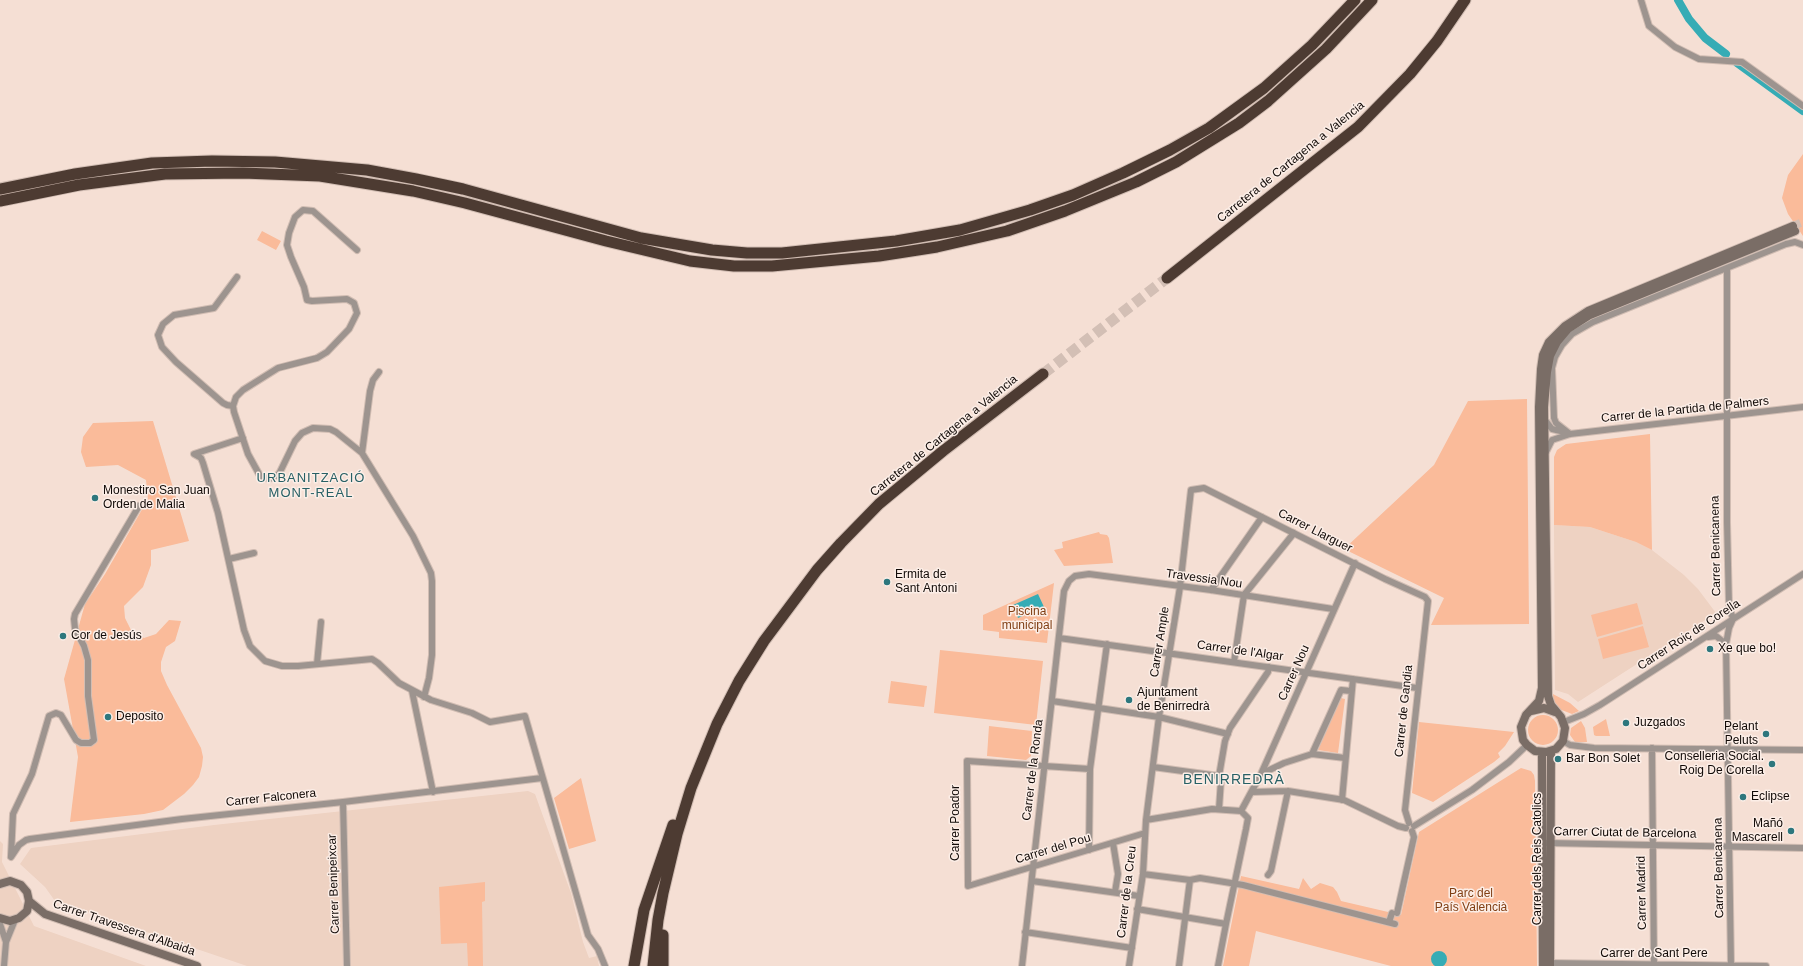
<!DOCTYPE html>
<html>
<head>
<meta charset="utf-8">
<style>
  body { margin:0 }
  canvas { display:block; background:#f5dfd4 }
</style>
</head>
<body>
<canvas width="1803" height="966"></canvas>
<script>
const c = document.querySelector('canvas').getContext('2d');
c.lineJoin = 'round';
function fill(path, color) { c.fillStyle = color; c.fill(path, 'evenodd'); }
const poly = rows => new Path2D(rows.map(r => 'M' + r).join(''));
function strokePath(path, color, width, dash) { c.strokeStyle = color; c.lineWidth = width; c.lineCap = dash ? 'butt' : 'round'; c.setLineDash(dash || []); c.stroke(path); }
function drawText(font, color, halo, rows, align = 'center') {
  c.font = font + ' Arial,sans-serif'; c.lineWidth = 3; c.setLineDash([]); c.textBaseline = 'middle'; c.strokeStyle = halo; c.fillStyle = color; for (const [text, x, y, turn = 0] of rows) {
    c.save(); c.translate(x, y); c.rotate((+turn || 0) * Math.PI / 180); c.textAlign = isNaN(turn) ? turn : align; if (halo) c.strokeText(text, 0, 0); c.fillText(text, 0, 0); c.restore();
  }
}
const built = poly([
  [1554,525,1590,527,1636,542,1652,550,1684,575,1698,589,1716,613,1578,702,1568,694,1555,690],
  [528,791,535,794,564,874,571,893,583,942,589,958,597,956,599,966,247,966,55,901,45,887,20,864,31,848,214,825],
  [0,841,3,844,2,862,34,926,146,966,0,966]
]);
const green = poly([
  [1803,154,1803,236,1788,214,1782,198,1788,175],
  [262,231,281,241,276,250,257,240],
  [1527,399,1529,624,1431,625,1444,598,1344,549,1434,465,1468,401],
  [153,421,189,541,151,550,151,565,143,587,124,606,125,618,131,630,144,638,156,634,169,620,181,621,175,641,166,647,161,662,161,671,167,685,201,748,203,757,202,766,199,777,193,785,184,794,163,810,144,814,70,822,78,757,64,679,85,604,105,574,148,499,146,480,118,465,86,467,81,452,83,437,93,423],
  [1650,434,1652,550,1636,542,1590,527,1554,525,1554,457,1557,450,1566,444],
  [1099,532,1100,534,1107,535,1109,538,1113,563,1064,566,1054,550,1063,548,1062,542],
  [1054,583,1047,643,999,638,999,632,983,630,983,615],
  [1637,603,1643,624,1597,637,1591,615],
  [1643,626,1649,647,1603,659,1598,639],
  [940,650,1043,661,1036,725,934,713],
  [891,681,927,686,924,707,888,703],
  [1551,693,1570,703,1579,711,1572,714,1559,709,1554,705],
  [1341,698,1345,699,1338,753,1318,750],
  '1528 730a15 15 0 1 1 30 0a15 15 0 1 1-30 0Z',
  [1606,719,1610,736,1596,736,1594,735,1593,727],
  [1581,721,1585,728,1587,742,1575,742,1570,735,1571,728],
  [1419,722,1514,732,1505,746,1498,753,1500,757,1494,762,1433,802,1412,793],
  [989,726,1032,731,1031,756,1026,760,987,756],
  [1521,768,1531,771,1534,775,1535,781,1537,966,1391,966,1256,931,1249,966,1223,966,1241,876,1299,889,1303,878,1311,889,1320,883,1333,887,1337,892,1341,901,1401,915,1419,832],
  [581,778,596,841,569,849,554,798],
  [485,882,485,901,482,902,483,966,468,966,467,943,441,944,439,887]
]);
const water = poly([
  [1038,594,1044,607,1018,618,1013,605],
  '1431 959a8 8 0 1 1 16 0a8 8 0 1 1-16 0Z'
]);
const canal = poly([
  [1678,0,1689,19,1705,38,1726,54],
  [1737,63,1803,111]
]);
const secondaryTunnel = poly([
  [1793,226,1803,222]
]);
const highwayTunnel = poly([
  [1043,374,1167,278]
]);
const street = poly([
  [1641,0,1649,26,1675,47,1699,59,1742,62,1803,106],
  [357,250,313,211,303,210,295,217,289,233,287,245,291,257,304,287,307,300,312,301,347,299,354,303,357,313,349,329,327,352,317,358,278,368,243,390,236,397,233,406,234,412,248,454,259,474,262,477,269,479,279,474,295,441,302,433,313,428,330,429,336,432,362,453,370,391,373,380,379,372],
  [1727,268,1727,522,1729,606,1733,619,1729,628,1726,644,1731,966],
  [233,406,227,405,223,403,176,362,162,347,158,335,163,324,174,315,214,308,237,277],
  [1545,420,1552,429,1565,432],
  [1570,434,1556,423,1554,418,1552,368,1555,357,1562,345,1572,334,1593,322,1786,244,1795,242,1803,245],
  [243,438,194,454,201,458,203,463,218,513,244,630,250,646,265,661,282,666,298,666,372,659,378,663,399,683,431,700,472,713,490,722,525,716,588,935,598,949,605,966],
  [1546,452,1552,440,1570,434,1803,407],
  [362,453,413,536,431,573,432,581,432,655,429,678,424,697],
  [229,559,254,553],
  [1211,590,1262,517],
  [1708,637,1716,636,1726,644],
  [1059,638,1417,688],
  [1234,662,1244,595,1294,533],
  [317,664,321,622],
  [412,691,433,792],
  [1052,701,1159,717,1228,734],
  [1564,722,1584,714,1600,705,1803,574],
  [1563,741,1570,745,1594,748,1803,750],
  [1652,748,1654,966],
  [1345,758,1312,754,1341,690,1351,691],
  [1153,767,1219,776],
  [1090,769,967,761,968,886,1145,833],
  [1261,774,1284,763,1312,754],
  [1219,776,1225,741,1230,728,1268,672,1269,667],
  [1219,776,1221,780,1219,809],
  [1252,792,1288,791,1344,800,1398,826,1406,828],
  [1342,800,1353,679],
  [343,802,347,966],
  [1146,820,1212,809,1241,811,1261,774,1355,563],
  [1414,826,1472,790,1509,762,1527,745],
  [1113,843,1118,874,1115,892],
  [1547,843,1803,848],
  [1089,850,1090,769,1107,644],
  [11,856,13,814,32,774,49,716,56,713,61,715,76,740,81,743,90,743,94,740,88,696,88,660,84,646,75,629,74,619,75,614,139,506],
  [11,857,19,845,26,840,30,839,182,819,343,802,542,778],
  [1143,874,1190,880,1200,878,1243,885,1395,924],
  [1268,875,1271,871,1288,791],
  [1032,881,1139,896],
  [1137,909,1226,924],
  [1397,913,1414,837,1412,831],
  [1389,922,1392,913],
  [0,924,6,942],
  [1025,932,1132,948],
  [1547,963,1766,966],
  [4,966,6,942,15,920],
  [1022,966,1064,591,1069,581,1075,576,1089,574,1211,590,1333,609],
  [1129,966,1143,874,1146,820,1159,717,1180,587,1191,490,1204,488,1385,579,1425,597,1428,601,1405,810,1409,823],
  [1179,966,1190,880],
  [1218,966,1226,924,1246,829,1248,818,1241,811]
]);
const secondary = poly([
  [1793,226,1588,311,1565,326,1549,342,1543,355,1541,369,1539,407,1542,688,1539,701,1526,715,1521,727,1523,740,1527,745,1535,751,1546,752,1556,749,1563,741,1565,728,1561,717,1551,705,1548,696,1544,407,1547,372,1550,356,1557,342,1568,329,1590,315,1795,231],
  [1531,711,1544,708,1555,712],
  [1542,752,1543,966],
  [0,884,10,881,21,885,27,892,29,901,27,911,19,918,10,921,0,918],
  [29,901,45,914,197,966],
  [1550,966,1551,751]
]);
const highway = poly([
  [0,189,75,174,152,163,212,161,275,162,367,170,416,179,463,189,641,238,712,250,747,253,782,253,896,241,960,230,1030,210,1073,195,1123,173,1170,150,1209,128,1264,88,1312,45,1355,0],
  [0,201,79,185,165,174,243,173,320,176,413,191,465,203,606,241,690,261,734,266,772,266,879,256,937,247,1007,231,1065,211,1136,182,1176,162,1239,123,1268,101,1326,49,1372,0],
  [1167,278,1358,127,1410,74,1437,41,1465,0],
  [663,935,663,966],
  [634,966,644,910,673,825],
  [653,966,658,920,663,893,677,834,691,788,717,724,739,681,764,641,817,570,841,543,879,504,943,451,1043,374]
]);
const markers = [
  [95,498,4,"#2d777d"],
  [887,582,4,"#2d777d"],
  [63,636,4,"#2d777d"],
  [1710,649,4,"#2d777d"],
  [1129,700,4,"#2d777d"],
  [108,717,4,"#2d777d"],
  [1626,723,4,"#2d777d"],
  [1766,734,4,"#2d777d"],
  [1558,759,4,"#2d777d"],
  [1772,764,4,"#2d777d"],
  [1743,797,4,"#2d777d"],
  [1791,831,4,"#2d777d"]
];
const streetNames = [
  ["Carretera de Cartagena a Valencia",1291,162,-39],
  ["Carrer de la Partida de Palmers",1685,410,-6],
  ["Carretera de Cartagena a Valencia",944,436,-39],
  ["Carrer Llarguer",1315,531,27],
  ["Carrer Benicanena",1716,546,-91],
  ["Travessia Nou",1204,579,8],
  ["Carrer Roiç de Corella",1689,635,-33],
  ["Carrer Ample",1160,642,-81],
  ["Carrer de l'Algar",1240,651,8],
  ["Carrer Nou",1294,673,-66],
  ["Carrer de Gandia",1404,711,-84],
  ["Carrer de la Ronda",1033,770,-83],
  ["Carrer Falconera",271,798,-6],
  ["Carrer Poador",956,823,-90],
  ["Carrer Ciutat de Barcelona",1625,833,1],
  ["Carrer del Pou",1053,849,-17],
  ["Carrer dels Reis Catolics",1538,859,-90],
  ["Carrer Benicanena",1719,868,-91],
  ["Carrer Benipeixcar",334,884,-92],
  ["Carrer de la Creu",1127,892,-83],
  ["Carrer Madrid",1642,893,-91],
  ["Carrer Travessera d'Albaida",124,928,19],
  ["Carrer de Sant Pere",1654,954]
];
const poiNames = [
  ["Monestiro San Juan",103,491],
  ["Orden de Malia",103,505],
  ["Ermita de",895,575],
  ["Sant Antoni",895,589],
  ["Cor de Jesús",71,636],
  ["Xe que bo!",1718,649],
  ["Ajuntament",1137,693],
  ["de Benirredrà",1137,707],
  ["Deposito",116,717],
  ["Juzgados",1634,723],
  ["Pelant",1758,727,"right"],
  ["Peluts",1758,741,"right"],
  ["Conselleria Social.",1764,757,"right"],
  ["Roig De Corella",1764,771,"right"],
  ["Bar Bon Solet",1566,759],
  ["Eclipse",1751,797],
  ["Mañó",1783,824,"right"],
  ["Mascarell",1783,838,"right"]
];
const parkNames = [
  ["Piscina",1027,612],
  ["municipal",1027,626],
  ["Parc del",1471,894],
  ["País Valencià",1471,908]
];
const neighbourhoodNames = [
  ["URBANITZACIÓ",311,478],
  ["MONT-REAL",311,493]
];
const quarterNames = [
  ["BENIRREDRÀ",1234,780]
];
fill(built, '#eed2c2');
fill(green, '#fabb9a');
fill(water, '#36acb5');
strokePath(canal, '#36acb5', 8);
strokePath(secondaryTunnel, '#d3bfb5', 8, [8, 4]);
strokePath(highwayTunnel, '#d3bfb5', 11, [11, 5.5]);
strokePath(street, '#d1bdb3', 8);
strokePath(secondary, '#d1bdb3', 10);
strokePath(highway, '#d1bdb3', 13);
strokePath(street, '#9d948f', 6);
strokePath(secondary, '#7a6d66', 8);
strokePath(highway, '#4d3b32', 11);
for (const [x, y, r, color] of markers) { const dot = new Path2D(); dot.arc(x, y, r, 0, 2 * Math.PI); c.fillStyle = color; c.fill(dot); strokePath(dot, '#fceee7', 1.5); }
drawText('12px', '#110a07', '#fceee7', streetNames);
drawText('12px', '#110a07', '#fceee7', poiNames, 'left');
drawText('12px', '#813f14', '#fceee7', parkNames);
c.letterSpacing = '1px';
drawText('13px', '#276065', '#fceee7', neighbourhoodNames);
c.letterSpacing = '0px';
c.letterSpacing = '1px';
drawText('14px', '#276065', '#fceee7', quarterNames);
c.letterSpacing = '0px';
</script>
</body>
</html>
